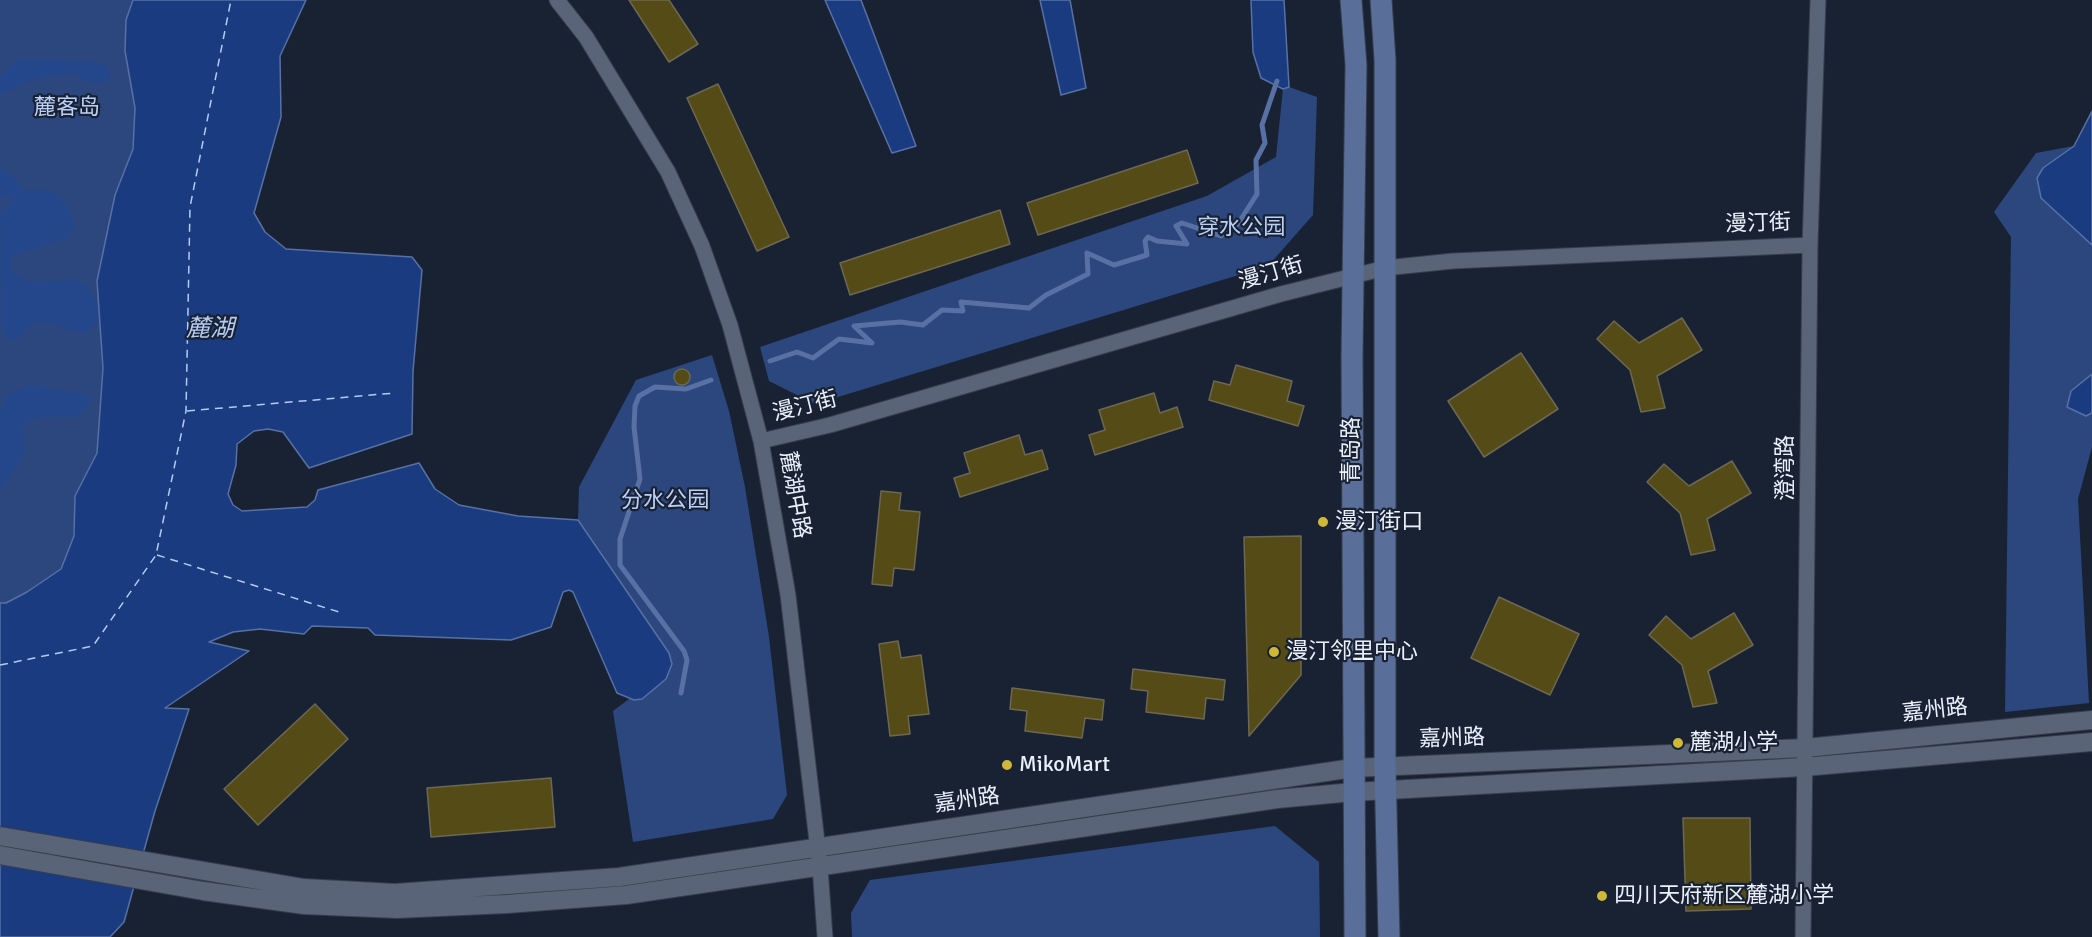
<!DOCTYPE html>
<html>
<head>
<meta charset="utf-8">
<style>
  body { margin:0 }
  canvas { display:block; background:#192233 }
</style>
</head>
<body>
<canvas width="2092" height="937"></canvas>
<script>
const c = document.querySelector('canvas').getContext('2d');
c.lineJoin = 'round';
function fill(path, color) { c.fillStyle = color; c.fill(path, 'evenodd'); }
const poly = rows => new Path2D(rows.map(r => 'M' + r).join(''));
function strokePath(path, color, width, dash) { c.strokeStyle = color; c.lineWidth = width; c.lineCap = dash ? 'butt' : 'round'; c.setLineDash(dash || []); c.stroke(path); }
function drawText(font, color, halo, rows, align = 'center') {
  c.font = font + ' Signika,"Noto Sans SC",sans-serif'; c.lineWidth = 4.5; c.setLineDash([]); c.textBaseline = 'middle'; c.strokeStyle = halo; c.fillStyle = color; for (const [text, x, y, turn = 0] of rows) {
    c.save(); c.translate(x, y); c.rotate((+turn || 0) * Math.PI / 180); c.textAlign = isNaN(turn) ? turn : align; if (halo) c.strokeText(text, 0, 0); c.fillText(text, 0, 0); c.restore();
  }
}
const green = poly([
  [0,0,133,0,126,21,125,51,135,108,133,149,115,195,97,453,75,496,74,536,61,569,27,592,6,603,0,603],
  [1289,87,1317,97,1313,215,1268,266,815,404,769,381,760,347,1207,196,1276,157,1283,89],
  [2074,146,2092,148,2092,447,2078,499,2089,703,2005,712,2011,237,1994,212,2036,153],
  [712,355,729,411,745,487,769,637,787,795,773,819,633,842,613,711,657,678,578,520,579,487,636,380],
  [1275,826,1319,862,1320,937,852,937,851,913,870,880]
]);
const forest = poly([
  [18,59,91,61,103,64,110,70,109,81,92,84,74,74,51,76,29,81,0,95,0,77],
  [0,167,18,181,21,189,52,191,67,205,75,225,69,237,9,257,12,272,30,282,74,280,85,285,96,300,100,311,99,321,86,333,71,331,51,323,33,323,19,338,11,341,2,330,0,215,16,198,0,197],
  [31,385,90,395,90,403,76,417,38,417,22,425,24,456,0,490,0,411,8,394]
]);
const water = poly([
  [133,0,306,0,280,56,281,117,254,213,265,232,286,249,412,257,422,270,413,371,412,434,309,468,283,432,268,429,254,431,237,444,236,465,228,494,233,505,242,511,307,507,315,500,318,490,419,463,435,489,459,505,518,516,578,520,669,653,672,664,666,679,642,699,634,700,617,693,573,592,569,590,563,592,551,627,511,640,375,635,368,628,312,626,304,634,260,629,233,632,209,642,249,651,165,708,189,709,155,811,124,922,110,937,0,937,0,603,6,603,27,592,61,569,74,536,75,496,97,453,103,368,97,281,115,195,133,149,135,108,125,51,126,20,133,0],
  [825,0,861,0,916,146,892,153,825,0],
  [1040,0,1070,0,1086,88,1061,95,1040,0],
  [1251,0,1284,0,1289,87,1283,89,1261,78,1253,52,1251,0],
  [2092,111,2092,245,2041,198,2037,178,2043,168,2074,146,2092,111],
  [2092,374,2092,413,2086,416,2067,407,2071,391,2092,374]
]);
const stream = poly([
  [770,361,797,352,813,358,839,339,872,343,854,326,900,322,923,325,942,310,963,311,961,302,1029,308,1046,295,1088,274,1087,253,1114,265,1147,255,1145,241,1148,237,1157,241,1187,244,1176,226,1182,223,1221,236,1238,224,1257,194,1256,160,1265,143,1262,125,1277,81],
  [681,693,687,660,684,651,620,565,620,539,640,479,634,427,635,406,639,396,655,387,686,389,711,380]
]);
const ferry = poly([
  [187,411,395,393],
  [157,555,339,612],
  [0,665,93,646,156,555,186,411,190,207,231,0]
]);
const building = poly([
  [629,0,669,0,698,44,669,62,629,0],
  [718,84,789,237,757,251,687,98,718,84],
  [1187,150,1198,183,1038,235,1027,203,1187,150],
  [1000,210,1010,244,850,295,840,263,1000,210],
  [1682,318,1702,350,1657,376,1665,408,1641,412,1630,370,1597,339,1614,321,1639,343,1682,318],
  [1521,353,1558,409,1484,457,1448,401,1521,353],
  [1236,365,1292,381,1287,401,1304,406,1298,426,1209,400,1214,381,1230,385,1236,365],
  '674 377a8 8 0 1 1 16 0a8 8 0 1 1-16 0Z',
  [1154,393,1160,413,1177,407,1183,427,1095,455,1089,435,1105,430,1099,410,1154,393],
  [1019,435,1025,455,1042,450,1048,469,960,497,954,478,970,473,964,453,1019,435],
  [1732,461,1751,493,1707,519,1715,550,1691,555,1680,513,1647,482,1664,464,1689,486,1732,461],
  [881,491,901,493,899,510,920,512,914,570,894,568,892,586,872,584,881,491],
  [1301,536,1301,675,1249,736,1244,537,1301,536],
  [1499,597,1579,634,1550,695,1471,658,1499,597],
  [1734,613,1753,645,1708,671,1717,703,1693,707,1682,665,1649,635,1666,616,1691,639,1734,613],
  [898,641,901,658,921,655,929,714,908,716,910,734,890,736,879,644,898,641],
  [1133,669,1225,680,1223,700,1206,698,1204,719,1146,712,1148,691,1131,689,1133,669],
  [1012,688,1104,700,1102,720,1085,718,1082,738,1025,731,1027,711,1010,709,1012,688],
  [315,704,348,739,258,825,224,789,315,704],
  [551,778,555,827,431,837,427,788,551,778],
  [1683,818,1750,818,1751,909,1686,911,1683,818]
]);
const minor = poly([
  [557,0,586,37,668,172,702,246,730,325,761,441,788,595,820,867,825,937],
  [761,441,830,425,1281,294,1385,268,1453,261,1810,245],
  [1803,937,1810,245,1818,0]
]);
const tertiary = poly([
  [0,836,304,888,395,893,619,877,1353,768,1805,748,2092,720],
  [0,855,203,891,304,905,397,909,507,904,626,895,1277,799,1353,792,1804,767,2092,742]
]);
const secondary = poly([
  [1351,0,1356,65,1352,356,1355,937],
  [1381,0,1385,60,1385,765,1389,937]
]);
const markers = [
  [1323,522,6,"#cfb837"],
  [1274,652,6,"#cfb837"],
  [1678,743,6,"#cfb837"],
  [1007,765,6,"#cfb837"],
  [1602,896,6,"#cfb837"]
];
const parkNames = [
  ["麓客岛",67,108],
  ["穿水公园",1241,228],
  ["分水公园",665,501]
];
const streetNames = [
  ["漫汀街",1758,224,-2],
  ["漫汀街",1271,274,-16],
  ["漫汀街",805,407,-14],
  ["青岛路",1352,450,-90],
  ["澄湾路",1786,468,-90],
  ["麓湖中路",794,495,80],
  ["嘉州路",1935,711,-6],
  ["嘉州路",1452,739,-2],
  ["嘉州路",967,801,-8]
];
const poiNames = [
  ["漫汀街口",1335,522],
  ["漫汀邻里中心",1286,652],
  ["麓湖小学",1690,743],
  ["MikoMart",1019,765],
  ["四川天府新区麓湖小学",1614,896]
];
const waterNames = [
  ["麓湖",210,330]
];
fill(green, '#2c477d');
fill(forest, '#24468a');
fill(water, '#1a3b7f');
strokePath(water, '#5871a4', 1.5);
strokePath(stream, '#5871a4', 5);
strokePath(ferry, '#b5cbf2', 1.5, [8, 6]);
fill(building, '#554b16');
strokePath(building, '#6d6852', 1.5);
strokePath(minor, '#373d4c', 17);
strokePath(tertiary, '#373d4c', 20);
strokePath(secondary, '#373d4c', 23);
strokePath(minor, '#596478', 15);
strokePath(tertiary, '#596478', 18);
strokePath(secondary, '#596f9a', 21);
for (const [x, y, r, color] of markers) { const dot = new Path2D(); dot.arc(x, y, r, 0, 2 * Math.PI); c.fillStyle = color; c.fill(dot); strokePath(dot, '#192233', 2); }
drawText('22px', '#bbd0f8', '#192233', parkNames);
drawText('22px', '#eaf0fc', '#192233', streetNames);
drawText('22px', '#eaf0fc', '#192233', poiNames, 'left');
drawText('italic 24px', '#b5cbf2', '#192233', waterNames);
</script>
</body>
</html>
